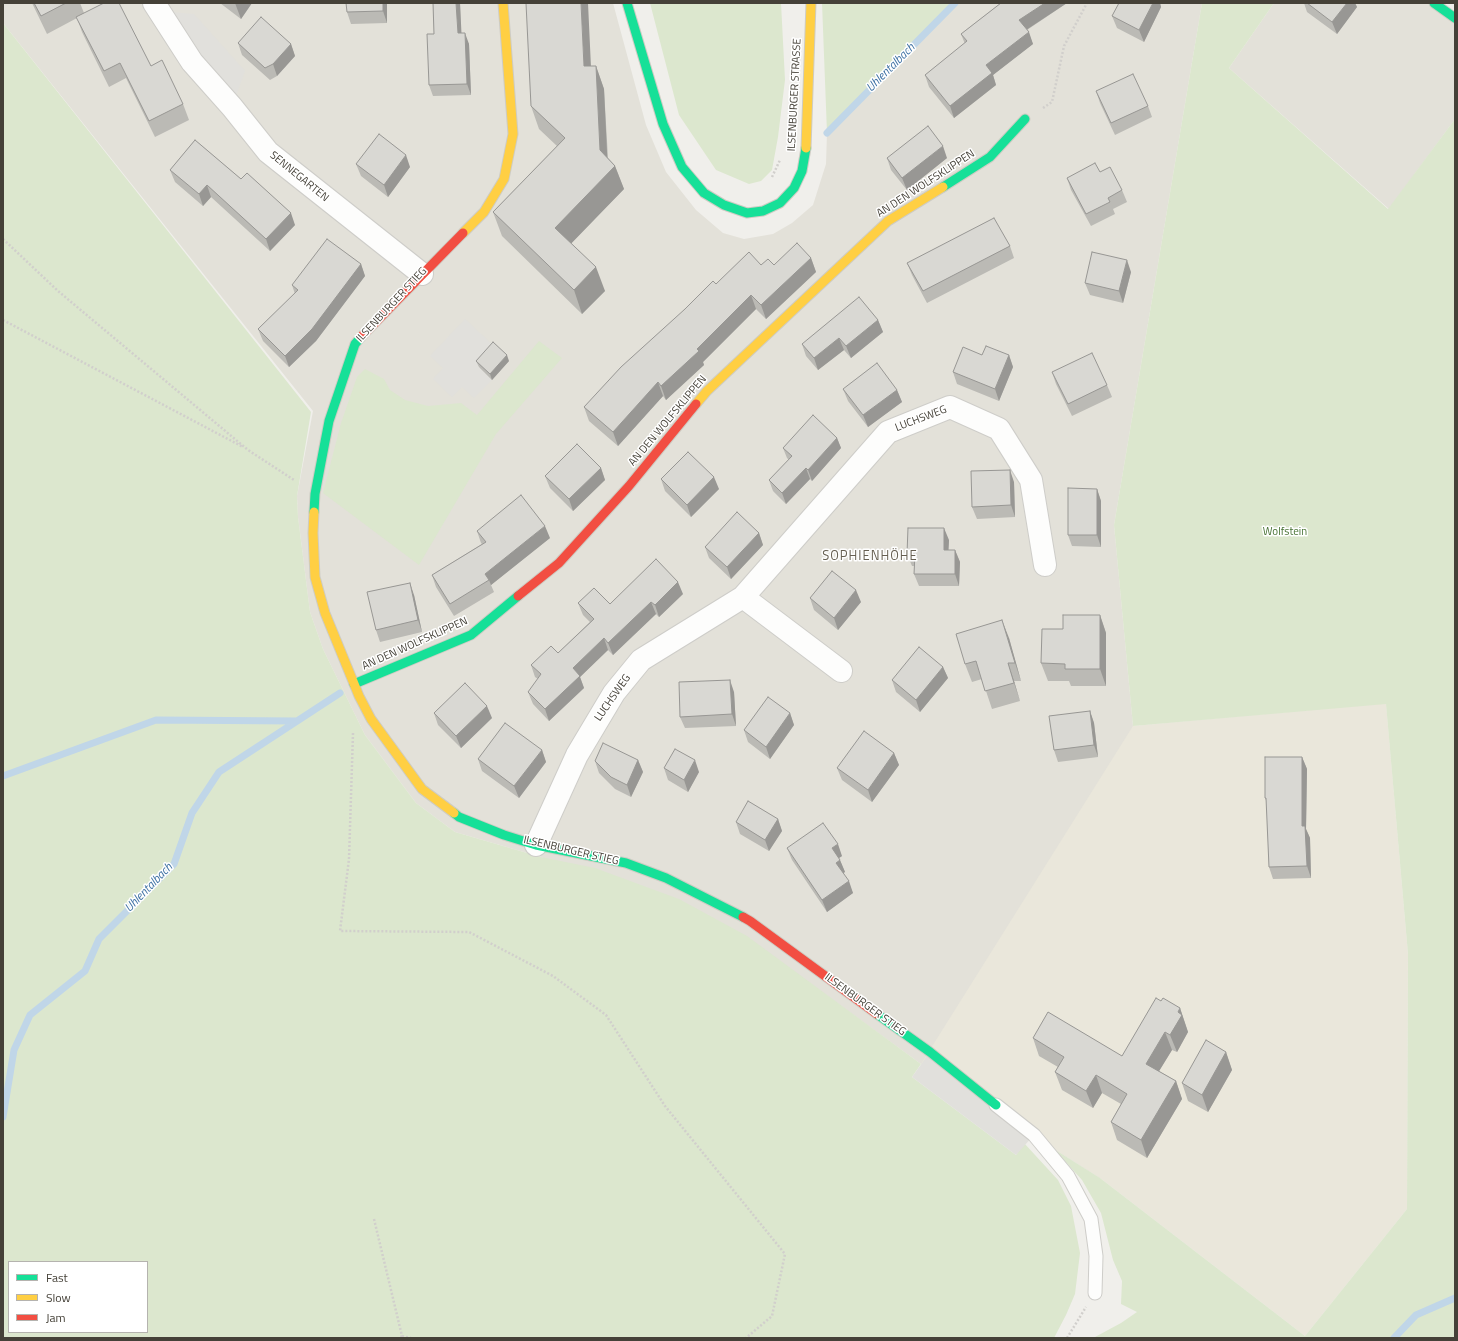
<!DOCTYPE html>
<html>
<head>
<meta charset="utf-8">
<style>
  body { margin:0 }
  #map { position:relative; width:1458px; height:1341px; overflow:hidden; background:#f0efeb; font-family:"Titillium Web",sans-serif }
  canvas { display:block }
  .frame { position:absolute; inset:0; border:4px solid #454138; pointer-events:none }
  .legend { position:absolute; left:8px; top:1261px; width:140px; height:72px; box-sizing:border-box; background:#fff; border:1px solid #b5b3af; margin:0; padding:5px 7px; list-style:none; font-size:12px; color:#454138 }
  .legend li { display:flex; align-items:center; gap:8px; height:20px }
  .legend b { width:20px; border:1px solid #b5b3af }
</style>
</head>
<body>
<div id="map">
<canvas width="1458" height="1341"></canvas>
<div class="frame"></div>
<ul class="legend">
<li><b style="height:5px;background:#16e098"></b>Fast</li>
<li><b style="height:5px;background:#ffcf43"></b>Slow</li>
<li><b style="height:5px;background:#f24e42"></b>Jam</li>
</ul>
</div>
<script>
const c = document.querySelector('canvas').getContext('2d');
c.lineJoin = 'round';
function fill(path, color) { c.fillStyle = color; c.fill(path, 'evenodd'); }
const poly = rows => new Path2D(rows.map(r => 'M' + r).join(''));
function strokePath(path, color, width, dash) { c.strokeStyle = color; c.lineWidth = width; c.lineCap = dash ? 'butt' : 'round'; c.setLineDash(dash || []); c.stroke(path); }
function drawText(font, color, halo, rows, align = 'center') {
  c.font = font + ' "Titillium Web",sans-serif'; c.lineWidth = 3; c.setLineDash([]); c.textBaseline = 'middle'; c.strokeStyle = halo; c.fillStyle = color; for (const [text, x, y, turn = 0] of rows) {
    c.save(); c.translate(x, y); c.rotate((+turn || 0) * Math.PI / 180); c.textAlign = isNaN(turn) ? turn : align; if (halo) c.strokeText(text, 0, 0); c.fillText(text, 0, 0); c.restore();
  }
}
const residential = poly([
  [3,3,613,3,646,125,666,172,696,210,723,233,744,239,773,234,792,223,813,205,826,164,827,133,955,3,1202,3,1114,525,1133,726,1100,1178,921,1064,742,934,541,857,455,832,416,803,365,735,323,649,310,612,298,517,297,496,313,411,3,23],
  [1274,3,1439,3,1455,14,1455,119,1389,209,1229,68]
]);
const education = poly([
  [1386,703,1408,954,1407,1209,1305,1336,1100,1178,921,1064,1133,726]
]);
const green = poly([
  [650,3,781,3,785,80,778,137,772,170,761,181,749,184,716,170,679,115],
  [822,3,955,3,827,133],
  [1202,3,1274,3,1229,68,1388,209,1455,119,1455,1338,1082,1338,1095,1337,1121,1323,1137,1312,1121,1304,1122,1281,1113,1260,1101,1213,1082,1180,1054,1149,1100,1178,1305,1336,1407,1209,1408,954,1386,704,1133,726,1114,525],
  [3,23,311,412,297,496,298,517,310,612,323,649,365,735,416,803,455,832,541,857,595,868,679,899,747,936,921,1064,912,1077,1016,1155,1024,1143,1058,1180,1071,1206,1080,1253,1075,1294,1066,1315,1054,1338,3,1338],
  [9,1262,147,1262,147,1332,9,1332],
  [539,341,562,358,496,434,419,565,323,493,341,423,357,377,365,369,384,379,390,390,405,400,428,406,461,403,477,415]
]);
const parking = poly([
  [159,11,194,14,245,71,232,107],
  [465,319,496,348,479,367,492,380,474,398,462,387,452,397,433,379,443,368,430,356],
  [930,1052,1034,1135,1016,1155,912,1077]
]);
const stream = poly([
  [827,133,955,3],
  [3,776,156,720,297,721],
  [3,1117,14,1050,30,1015,85,971,99,939,174,864,192,813,219,772,340,693],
  [1394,1338,1416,1315,1455,1298]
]);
const path = poly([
  [1043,108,1052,102,1064,46,1087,3],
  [772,177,780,160],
  [3,239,58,291,248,450,294,480],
  [3,320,243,447],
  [353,733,349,859,340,931,469,932,553,976,606,1015,665,1106,785,1254,772,1316,746,1338],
  [374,1219,402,1336,400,1338],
  [402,1336,411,1338],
  [1067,1338,1086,1307]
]);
const lane = poly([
  [996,1105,1034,1135,1068,1176,1091,1219,1096,1256,1095,1293]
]);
const street = poly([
  [154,3,192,62,232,107,268,152,422,274],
  [743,597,841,671],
  [536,845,577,755,614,693,641,660,743,597,888,432,950,407,999,429,1031,480,1045,565]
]);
const fast = poly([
  [627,3,663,124,682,167,704,193,724,205,747,213,763,211,780,203,794,188,802,171,806,148],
  [1434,3,1455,18],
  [943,187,990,157,1025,119],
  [314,512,315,494,329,421,355,344,361,337],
  [354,684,471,635,518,596],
  [454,813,459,817,504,835,536,845,626,863,666,878,743,917],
  [877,1014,930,1052,996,1105]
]);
const slow = poly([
  [806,148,811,3],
  [463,233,484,212,504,179,513,134,503,3],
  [696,404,707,391,888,221,943,187],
  [314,512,313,533,315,577,325,613,359,696,371,719,422,789,454,813]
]);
const jam = poly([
  [361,337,463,233],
  [518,596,559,563,629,486,696,404],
  [743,917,750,921,877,1014]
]);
const wall = poly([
  [32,3,80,3,84,13,151,66,183,104,189,120,155,137,126,78,109,87,82,32,77,18,47,34],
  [220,3,252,3,241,19],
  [346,3,387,3,387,23,351,24,347,12],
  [433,3,460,3,461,33,469,44,471,95,433,96,429,85,434,34],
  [1001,3,1067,3,1027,30,1033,44,993,75,996,85,954,118,929,87,925,75,965,44,961,34],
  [1119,3,1160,3,1161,7,1144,42,1117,28,1112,16],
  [1304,3,1355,3,1357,7,1337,34,1307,12],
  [238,43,291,44,295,56,277,76,270,80,242,55],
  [591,66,596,66,604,89,608,158,615,166,624,189,571,243,605,291,582,314,502,236,493,212,557,146,539,129,531,106],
  [1096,91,1148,106,1152,117,1115,135,1100,103],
  [195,140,295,225,270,251,211,197,203,206,175,182,170,170],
  [887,158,947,158,907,190,891,170],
  [356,164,410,167,388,197,361,176],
  [1100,172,1122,190,1127,202,1113,209,1115,214,1091,226,1071,190,1067,178],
  [1010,246,1014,258,927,303,912,275,907,263],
  [811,258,816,272,766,319,756,309,703,362,704,365,666,400,663,396,618,446,589,421,584,407,716,284,761,265,774,265],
  [361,264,365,276,316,341,289,367,263,341,258,329,295,294,292,285],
  [1131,272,1123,303,1090,295,1085,283],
  [878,320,883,332,851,358,844,350,818,370,806,356,802,344],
  [982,355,1009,355,1013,367,999,401,957,384,953,372],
  [476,361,509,361,492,380,479,367],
  [1052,372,1107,385,1112,397,1072,416,1056,384],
  [843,389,897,390,902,402,868,427,848,401],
  [837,438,841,448,812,481,810,479,786,504,773,491,769,480,789,460,787,458,783,448],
  [601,468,605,480,573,511,550,488,545,476],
  [661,479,719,489,691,517,665,491],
  [1014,482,1015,517,977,519,972,507],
  [1097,489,1101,501,1101,547,1072,546,1068,535],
  [477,531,550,538,491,585,494,592,454,616,436,587,432,575,482,544,481,543],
  [759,533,763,545,731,579,709,558,705,547],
  [949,540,948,550,955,550,960,562,959,586,919,586,914,574,914,566,912,566,907,554],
  [683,594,659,617,656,614,613,655,608,650,580,677,584,688,549,721,533,704,528,692,538,679,535,677,531,665,558,653,590,622,583,615,578,603,610,604],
  [414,595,422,632,380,642,376,630],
  [810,598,861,602,838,630,814,610],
  [1100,615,1106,633,1106,686,1071,686,1069,681,1048,681,1041,663,1063,629],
  [1009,638,1021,681,1014,681,1020,701,992,709,982,679,972,682,965,664],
  [943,667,948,678,920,712,896,692,892,680],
  [734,692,736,726,685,728,680,717],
  [1090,711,1094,723,1098,757,1058,762,1054,750],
  [434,713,492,718,461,748,438,725],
  [790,713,794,725,770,759,748,742,744,730],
  [542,750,546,762,519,798,482,771,478,759],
  [894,753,899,765,872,802,842,780,837,768],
  [1302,757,1307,769,1306,829,1310,838,1311,878,1273,879,1269,867,1267,803,1265,798],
  [638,760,643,772,631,797,615,789,599,773,595,761],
  [664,768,699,772,688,792,668,780],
  [778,819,782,831,769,851,740,834,736,822],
  [787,848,842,856,839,858,845,872,843,873,853,893,827,912,792,860],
  [1161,1001,1180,1008,1188,1032,1177,1052,1172,1050,1159,1071,1176,1081,1182,1099,1147,1158,1117,1140,1111,1122,1121,1104,1102,1093,1093,1108,1062,1090,1055,1072,1058,1067,1039,1056,1033,1038,1122,1056],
  [1226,1052,1232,1070,1208,1112,1188,1101,1182,1083]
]);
const shadedWall = poly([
  [235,3,252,3,241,19],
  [383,3,387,3,387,23,383,11],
  [456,3,460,3,462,44,458,33],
  [581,3,588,3,592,89,584,66],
  [1045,3,1067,3,1023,32,1019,20],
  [1153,3,1160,3,1161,7,1144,42,1139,30],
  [1347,3,1355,3,1357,7,1337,34,1332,22],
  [1029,32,1033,44,993,75,996,85,954,118,950,106,986,65],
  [465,33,469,44,471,95,467,84],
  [291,44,295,56,277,76,273,64],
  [596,66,604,89,608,173,615,166,624,189,564,251,555,228,600,150],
  [943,146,947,158,907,190,902,178],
  [406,155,410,167,388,197,384,185],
  [207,185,211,197,203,206,199,194],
  [291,213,295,225,270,251,266,239],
  [811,258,816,272,766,319,761,305],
  [1127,260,1131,272,1123,303,1119,291],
  [361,264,365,276,316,341,289,367,285,356],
  [596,267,605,291,582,314,574,290],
  [751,295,756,309,703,362,704,365,666,400,661,386,697,349],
  [878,320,883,332,851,358,846,346],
  [839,338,844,350,818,370,814,358],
  [507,355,509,361,492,380,490,374],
  [1009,355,1013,367,999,401,995,389],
  [658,382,663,396,618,446,613,432],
  [897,390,902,402,868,427,863,415],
  [837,438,841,448,812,481,808,470],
  [601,468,605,480,573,511,569,499],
  [806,468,810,479,786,504,782,493],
  [1010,470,1014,482,1015,517,1011,505],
  [714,477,719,489,691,517,687,505],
  [1097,489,1101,501,1101,547,1097,535],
  [545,526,550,538,491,585,489,580,485,574],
  [944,528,949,540,948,561,944,550],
  [759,533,763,545,731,579,727,567],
  [955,550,960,562,959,586,955,574],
  [678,582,683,594,659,617,655,605],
  [410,583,414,595,422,632,418,620],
  [856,590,861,602,838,630,834,618],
  [651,602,656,614,613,655,608,643],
  [1100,615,1106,633,1106,686,1100,669],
  [1002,620,1009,638,1021,681,1015,663],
  [604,638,608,650,580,677,584,688,549,721,545,709,573,668],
  [1008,663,1014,681,1020,701,1014,683],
  [943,667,948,678,920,712,916,700],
  [730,680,734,692,736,726,732,714],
  [487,706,492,718,461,748,456,736],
  [1090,711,1094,723,1098,757,1094,745],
  [790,713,794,725,770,759,766,747],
  [542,750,546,762,519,798,514,786],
  [894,753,899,765,872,802,868,790],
  [1302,757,1307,769,1306,829,1310,838,1311,878,1307,866,1302,826],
  [638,760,643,772,631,797,627,785],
  [695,760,699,772,688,792,684,780],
  [778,819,782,831,769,851,765,840],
  [838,844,842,856,836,860,832,848],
  [840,860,845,872,840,875,836,863],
  [849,881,853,893,827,912,822,900],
  [1180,1008,1188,1032,1177,1052,1170,1035,1178,1012],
  [1165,1032,1172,1050,1153,1081,1146,1064],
  [1226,1052,1232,1070,1208,1112,1202,1095],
  [1096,1075,1102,1093,1093,1108,1086,1091],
  [1176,1081,1182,1099,1147,1158,1141,1140]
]);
const building = poly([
  [34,3,66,3,41,16,34,3],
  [104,3,119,3,151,66,162,60,183,104,149,121,120,63,104,71,76,17,104,3],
  [346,3,383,3,383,11,347,12,346,3],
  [433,3,456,3,458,33,465,33,467,84,429,85,427,34,434,34,433,3],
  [526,3,581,3,584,66,596,66,600,150,615,166,555,228,596,267,574,290,493,212,565,138,531,106,526,3],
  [1001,3,1045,3,1019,20,1029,32,986,65,992,73,950,106,925,75,967,41,961,34,1001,3],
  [1119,3,1153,3,1139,30,1112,16,1119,3],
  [1307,3,1347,3,1332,22,1307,3],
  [261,17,291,44,273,64,265,68,238,43,261,17],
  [1133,74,1148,106,1111,123,1096,91,1133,74],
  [928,126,943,146,902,178,887,158,928,126],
  [379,134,406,155,384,185,356,164,379,134],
  [195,140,241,179,247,173,291,213,266,239,207,185,199,194,170,170,195,140],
  [1095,163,1100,172,1110,167,1122,190,1108,198,1110,202,1086,214,1067,178,1095,163],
  [994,218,1010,246,923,291,907,263,994,218],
  [327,239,361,264,312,329,285,356,258,329,298,290,292,285,327,239],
  [797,243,811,258,761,305,751,295,697,349,699,351,661,386,658,382,613,432,584,407,621,367,685,309,713,281,716,284,749,252,761,265,768,259,774,265,797,243],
  [1092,252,1127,260,1119,291,1085,283,1092,252],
  [859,297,878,320,846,346,839,338,814,358,802,344,859,297],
  [493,342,507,355,490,374,476,361,493,342],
  [986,346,1009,355,995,389,953,372,963,347,982,355,986,346],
  [1092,353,1107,385,1068,404,1052,372,1092,353],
  [877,363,897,390,863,415,843,389,877,363],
  [813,415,837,438,808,470,806,468,782,493,769,480,792,456,783,448,813,415],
  [577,444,601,468,569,499,545,476,577,444],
  [688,452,714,477,687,505,661,479,688,452],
  [1010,470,1011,505,972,507,971,471,1010,470],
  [1068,488,1097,489,1097,535,1068,535,1068,488],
  [521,495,545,526,485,574,489,580,450,604,432,575,486,542,477,531,521,495],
  [737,512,759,533,727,567,705,547,737,512],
  [908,528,944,528,944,550,955,550,955,574,914,574,915,554,907,554,908,528],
  [656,559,678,582,655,605,651,602,608,643,604,638,573,668,580,676,545,709,528,692,541,674,531,665,551,646,558,653,594,619,578,603,594,588,610,604,656,559],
  [832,571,856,590,834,618,810,598,832,571],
  [410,583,418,620,376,630,367,592,410,583],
  [1063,615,1100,615,1100,669,1065,669,1065,664,1041,663,1042,629,1063,629,1063,615],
  [1002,620,1015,663,1008,663,1014,683,985,691,976,661,965,664,956,634,1002,620],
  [919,647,943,667,916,700,892,680,919,647],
  [730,680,732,714,680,717,679,682,730,680],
  [465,683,487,706,456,736,434,713,465,683],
  [768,697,790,713,766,747,744,730,768,697],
  [1090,711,1094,745,1054,750,1049,716,1090,711],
  [505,723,542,750,514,786,478,759,505,723],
  [864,731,894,753,868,790,837,768,864,731],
  [603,743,638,760,627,785,611,777,595,761,603,743],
  [675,749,695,760,684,780,664,768,675,749],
  [1265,757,1302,757,1302,826,1305,826,1307,866,1269,867,1266,798,1265,798,1265,757],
  [748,801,778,819,765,840,736,822,748,801],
  [823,823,838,844,832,848,840,860,836,863,849,881,822,900,787,848,823,823],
  [1156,998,1161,1001,1163,998,1180,1008,1178,1012,1182,1015,1170,1035,1165,1032,1146,1064,1176,1081,1141,1140,1111,1122,1127,1094,1096,1075,1086,1091,1055,1072,1064,1057,1033,1038,1048,1012,1122,1056,1156,998],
  [1206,1040,1226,1052,1202,1095,1182,1083,1206,1040]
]);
const streetNames = [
  ["ILSENBURGER STRASSE",795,95,-87],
  ["SENNEGARTEN",299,177,39],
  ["AN DEN WOLFSKLIPPEN",926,184,-33],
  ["ILSENBURGER STIEG",392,305,-47],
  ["LUCHSWEG",921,419,-21],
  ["AN DEN WOLFSKLIPPEN",668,421,-50],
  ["AN DEN WOLFSKLIPPEN",415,644,-24],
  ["LUCHSWEG",613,698,-55],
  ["ILSENBURGER STIEG",571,851,13],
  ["ILSENBURGER STIEG",865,1005,36]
];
const parkNames = [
  ["Wolfstein",1285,532]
];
const waterNames = [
  ["Uhlentalbach",891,68,-45],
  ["Uhlentalbach",149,888,-46]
];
const quarterNames = [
  ["SOPHIENHÖHE",870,557]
];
fill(residential, '#e3e1d9');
fill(education, '#eae7db');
fill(green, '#dce7ce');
fill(parking, '#e1e0dc');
strokePath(stream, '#c0d6e8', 7);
strokePath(lane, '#cecdc9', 15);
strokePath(street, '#cecdc9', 24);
strokePath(fast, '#ceccc3', 11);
strokePath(slow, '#ceccc3', 11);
strokePath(jam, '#ceccc3', 11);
strokePath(path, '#d1cfcc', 2.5, [2, 2]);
strokePath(lane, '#fdfdfc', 13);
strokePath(street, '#fdfdfc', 22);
strokePath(fast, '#16e098', 9);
strokePath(slow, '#ffcf43', 9);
strokePath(jam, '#f24e42', 9);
fill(wall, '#bbbab5');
fill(shadedWall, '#989794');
fill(building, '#d9d8d3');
strokePath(building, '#989794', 1);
drawText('11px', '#454138', '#fff', streetNames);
drawText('11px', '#457032', '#fff', parkNames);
drawText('italic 12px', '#3e71a4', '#fff', waterNames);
c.letterSpacing = '1px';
drawText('13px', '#665f51', '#fff', quarterNames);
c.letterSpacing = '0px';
</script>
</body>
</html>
